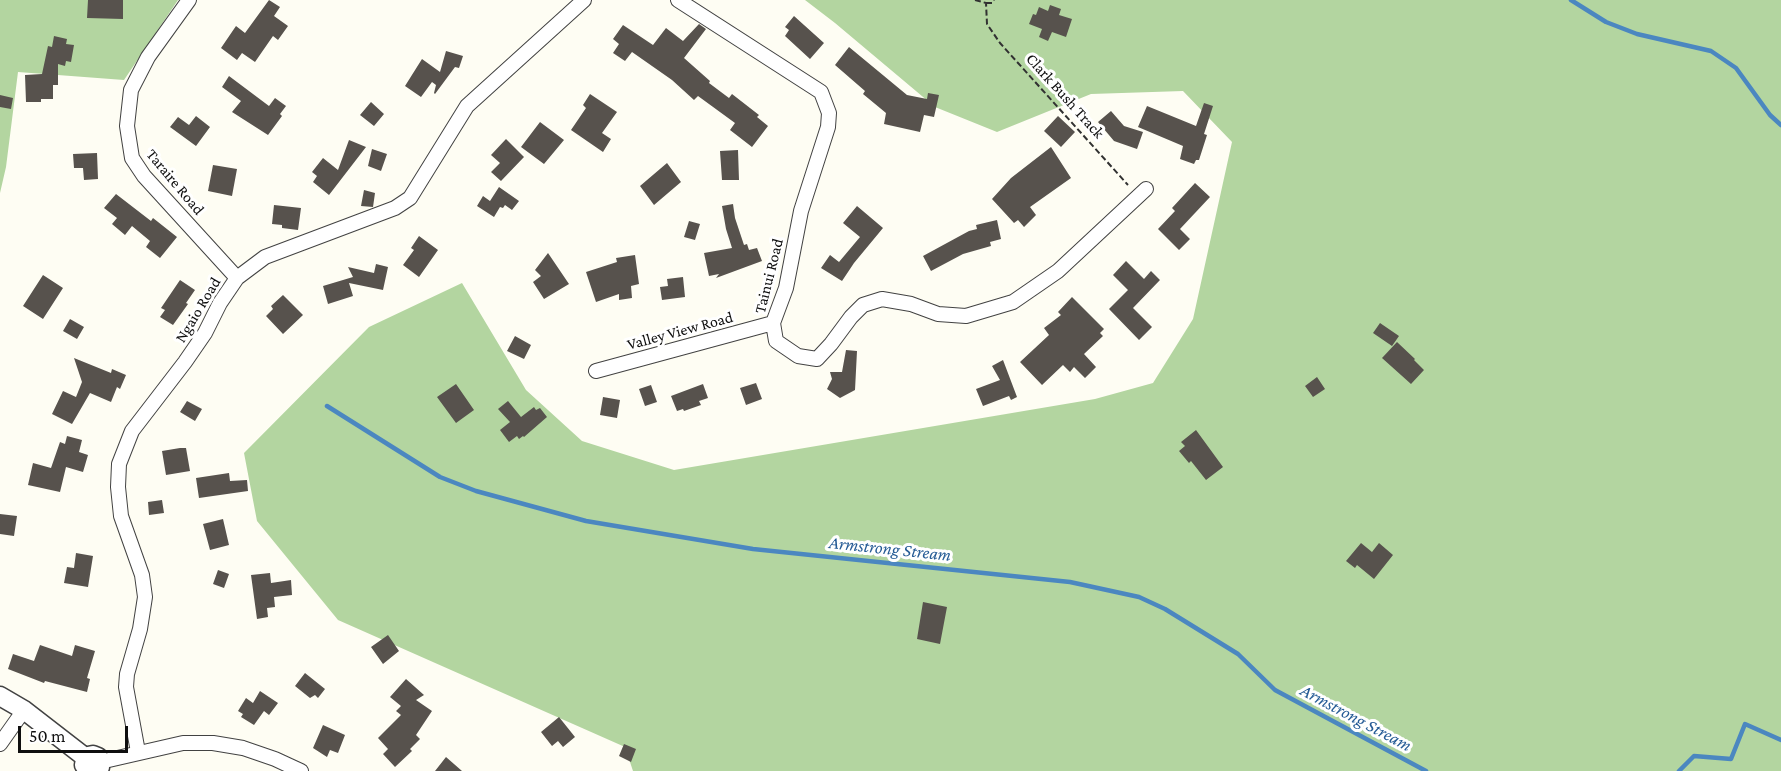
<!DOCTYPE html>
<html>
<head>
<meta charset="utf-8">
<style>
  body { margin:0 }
  #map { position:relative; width:1781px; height:771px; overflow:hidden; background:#fefdf3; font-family:"Crimson Pro",serif }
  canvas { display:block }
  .scale { position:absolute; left:18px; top:726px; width:110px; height:27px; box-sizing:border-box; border:3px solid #0f0f0f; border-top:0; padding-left:8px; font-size:18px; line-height:21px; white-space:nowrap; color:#0f0f0f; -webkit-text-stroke:4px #fff; paint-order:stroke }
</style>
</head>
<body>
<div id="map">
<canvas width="1781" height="771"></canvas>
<div class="scale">50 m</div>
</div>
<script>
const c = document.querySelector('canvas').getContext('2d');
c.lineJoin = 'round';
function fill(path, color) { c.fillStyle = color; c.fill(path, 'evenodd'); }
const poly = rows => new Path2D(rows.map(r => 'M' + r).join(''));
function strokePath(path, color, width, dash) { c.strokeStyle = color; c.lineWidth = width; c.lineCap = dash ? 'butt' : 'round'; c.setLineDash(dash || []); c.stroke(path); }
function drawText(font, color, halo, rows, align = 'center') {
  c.font = font + ' "Crimson Pro",serif'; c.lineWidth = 6; c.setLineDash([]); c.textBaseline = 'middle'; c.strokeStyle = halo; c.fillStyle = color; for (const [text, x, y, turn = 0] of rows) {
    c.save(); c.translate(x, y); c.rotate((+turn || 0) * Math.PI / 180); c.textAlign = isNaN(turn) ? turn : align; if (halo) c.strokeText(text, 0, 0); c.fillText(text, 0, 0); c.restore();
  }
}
const forest = poly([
  [0,0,178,0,124,80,18,72,6,167,0,193],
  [805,0,1781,0,1781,771,633,771,625,747,338,620,257,521,244,453,369,327,462,283,526,390,582,441,674,470,1095,399,1153,383,1193,319,1232,142,1183,91,1091,94,997,132,935,107,835,23]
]);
const stream = poly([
  [1571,0,1606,22,1637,34,1711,51,1736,68,1770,115,1781,125],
  [327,406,440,477,476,491,586,521,753,549,1070,582,1139,597,1165,609,1238,654,1275,690,1426,771],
  [1679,771,1694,756,1731,759,1745,724,1781,740]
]);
const building = poly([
  [88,0,123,0,123,19,87,18],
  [269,0,280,7,274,16,288,26,278,40,273,36,255,62,242,53,237,60,221,48,236,26,245,33],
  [1050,5,1061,9,1059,15,1072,19,1066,37,1052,32,1048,41,1039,37,1042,29,1029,24,1033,14,1036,15,1039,7,1048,11],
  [794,16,824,43,810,59,785,36,789,30,785,27],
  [699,24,706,29,684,58,710,81,709,83,729,98,732,94,759,115,757,117,768,126,752,147,730,130,735,123,698,96,694,100,672,80,632,52,625,61,613,53,619,44,613,39,623,25,653,45,666,28,683,41],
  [54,36,67,39,66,44,74,45,71,62,66,61,65,66,58,64,58,85,53,85,53,99,41,99,41,102,26,102,25,75,42,74,48,46,52,47],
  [849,47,907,95,927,99,928,93,939,95,934,117,924,115,920,132,884,124,886,113,863,94,865,91,835,65],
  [446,51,463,56,459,68,455,67,435,94,434,93,436,85,432,82,421,97,405,86,422,59,440,72],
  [229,76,269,106,275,98,286,106,280,114,282,116,268,135,232,112,241,101,222,87],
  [590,94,617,112,602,133,611,139,603,152,571,130,586,108,583,105],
  [0,95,13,98,11,109,0,107],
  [371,102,384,114,374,126,360,115],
  [1204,103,1213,106,1204,134,1207,135,1199,160,1196,160,1194,164,1180,159,1183,146,1138,127,1147,106,1196,126],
  [1111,111,1124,126,1143,132,1137,149,1114,141,1098,122],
  [196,116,210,127,196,146,170,127,178,117,189,125],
  [1058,116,1075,132,1061,147,1044,131],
  [540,122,564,140,544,164,521,147],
  [506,139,524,157,501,181,491,172,500,163,491,155],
  [349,140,366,147,329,195,313,182,317,176,312,172,323,158,338,170],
  [1051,147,1071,178,1030,207,1036,215,1024,227,1018,220,1014,223,992,199,1011,178],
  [372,149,387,154,381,171,368,166],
  [738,150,739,180,722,180,720,151],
  [97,153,98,179,84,180,83,168,74,168,73,154],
  [667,163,681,182,654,205,640,186],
  [213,165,237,169,232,196,208,191],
  [1195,183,1210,197,1180,229,1190,239,1179,250,1158,229,1175,211,1172,208],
  [499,187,519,201,512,210,505,205,503,208,500,207,494,217,477,206,483,196,490,201],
  [364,190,375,193,373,207,361,206],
  [116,194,151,221,153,218,177,237,160,258,146,247,150,241,132,226,125,235,112,224,117,218,104,208],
  [733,204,735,218,744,245,747,244,749,250,757,248,762,261,716,278,719,274,709,276,704,253,732,248,726,229,722,206],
  [274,205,301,208,298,230,282,228,282,225,272,224],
  [857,206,883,228,854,263,842,281,821,268,830,255,839,262,860,237,843,223],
  [997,220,1001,239,990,242,991,246,963,254,931,271,923,256,969,231,977,229,976,225],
  [689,221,700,224,695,240,684,237],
  [419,236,438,250,419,277,403,265,414,250,411,248],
  [548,253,569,284,544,299,533,282,541,276,535,270],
  [635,255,639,284,631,286,632,298,619,300,619,294,596,302,586,272,617,262,616,258],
  [1126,261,1144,279,1151,271,1160,280,1133,308,1152,327,1139,340,1109,309,1128,290,1113,275],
  [376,264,388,267,383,290,349,283,353,296,328,304,323,286,353,277,348,267,374,273],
  [43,275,63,288,43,319,23,306],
  [683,277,685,297,662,300,660,287,668,286,667,279],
  [180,280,195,290,186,303,188,304,173,325,160,317,165,310,161,308],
  [283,295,303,315,283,334,266,316,273,309,271,306],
  [1072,297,1104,329,1100,333,1103,336,1084,354,1096,367,1085,378,1074,367,1070,372,1063,365,1042,385,1020,362,1049,335,1044,328,1061,315,1058,312],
  [70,319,84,327,77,339,63,331],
  [1380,323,1399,336,1392,346,1373,333],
  [515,336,531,345,524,359,507,351],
  [1397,342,1415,359,1414,360,1424,370,1411,384,1382,358],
  [846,350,857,351,855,390,840,398,827,389,832,379,830,372,842,372],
  [74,358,111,373,112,369,126,375,120,389,117,387,111,402,90,393,72,424,52,414,63,391,76,397,82,382],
  [1003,360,1017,397,1011,400,1009,396,983,406,976,389,1000,380,992,366],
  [1317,377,1325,389,1313,397,1305,386],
  [756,383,762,399,746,405,740,388],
  [456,384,474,410,456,423,437,397],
  [703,384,708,398,699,401,701,405,684,411,683,409,677,411,671,396],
  [651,385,657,402,645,406,639,389],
  [603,397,620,400,617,418,600,415],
  [187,401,202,409,195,421,180,412],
  [508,401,521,417,534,407,536,410,540,408,547,417,524,437,523,436,519,439,517,436,509,442,500,430,510,422,498,409],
  [1196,430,1223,467,1206,480,1191,461,1189,463,1179,451,1185,446,1181,442],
  [67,436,82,440,79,452,88,455,83,472,66,467,60,492,28,485,33,463,51,468,60,442,65,444],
  [180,448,186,448,190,471,166,475,162,451],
  [229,473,230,481,247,480,248,491,199,498,196,478],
  [162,500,164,513,149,515,148,502],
  [0,514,17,516,14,536,0,534],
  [223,519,229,545,210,550,203,524],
  [1361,543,1372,552,1379,543,1393,555,1374,579,1357,565,1355,568,1346,561],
  [76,553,93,556,88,587,64,583,67,567,74,568],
  [218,570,229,574,224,588,213,584],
  [270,573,271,583,291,580,292,595,274,597,275,607,267,608,268,617,257,619,251,575],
  [923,602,947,607,940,644,917,639],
  [388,635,399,651,383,664,371,647],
  [40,645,72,656,75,645,95,651,87,678,90,679,87,692,45,681,44,683,8,669,13,654,34,661],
  [305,673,325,689,318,698,315,695,310,698,295,686],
  [406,679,424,695,416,700,432,711,416,735,420,739,410,749,412,751,395,767,383,754,388,749,378,738,401,715,396,711,401,706,390,697],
  [260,691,278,703,269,715,264,711,254,725,241,717,243,714,238,711,246,698,253,703],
  [559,717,575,737,563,747,558,741,552,746,541,732],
  [323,725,345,735,338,753,330,750,327,757,313,748],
  [624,744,636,749,631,762,619,756],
  [446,757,462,771,435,771]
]);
const path = poly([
  [975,0,986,3,987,24,1000,43,1128,185],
  [986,3,992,3,994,0]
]);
const minor = poly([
  [189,0,148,57,131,90,127,126,132,158,144,176,237,278],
  [678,0,821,92,829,113,828,127,801,211,786,288,773,323,776,341,798,356,817,359,831,344,851,317,863,305,882,299,911,304,938,314,966,316,1013,302,1058,271,1146,189],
  [596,371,773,323],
  [0,744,24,710],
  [138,752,126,687,127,674,140,629,145,597,142,575,121,516,118,487,119,464,132,431,185,362,205,333,220,303,237,278,265,257,395,208,410,198,467,106,584,0],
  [100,762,183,743,213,743,243,748,275,759,301,771]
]);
const tertiary = poly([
  [0,696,24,710,86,758],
  [89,771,84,765,85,760,88,756,93,755,98,757,100,762,100,767,96,771]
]);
const streetNames = [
  ["Clark Bush Track",1065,96,48],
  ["Taraire Road",175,182,50],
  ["Tainui Road",769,276,-76],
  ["Ngaio Road",198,310,-59],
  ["Valley View Road",680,331,-15]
];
const waterNames = [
  ["Armstrong Stream",890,549,6],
  ["Armstrong Stream",1356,718,28]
];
fill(forest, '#b3d5a0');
strokePath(stream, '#4b87c0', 4.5);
fill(building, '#57524d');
strokePath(minor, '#424242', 16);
strokePath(tertiary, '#424242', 21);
strokePath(path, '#313131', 2, [6, 3]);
strokePath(minor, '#fff', 14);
strokePath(tertiary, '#fff', 18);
drawText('16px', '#0f0f0f', '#fff', streetNames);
drawText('italic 18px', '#255b95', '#fff', waterNames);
</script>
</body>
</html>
